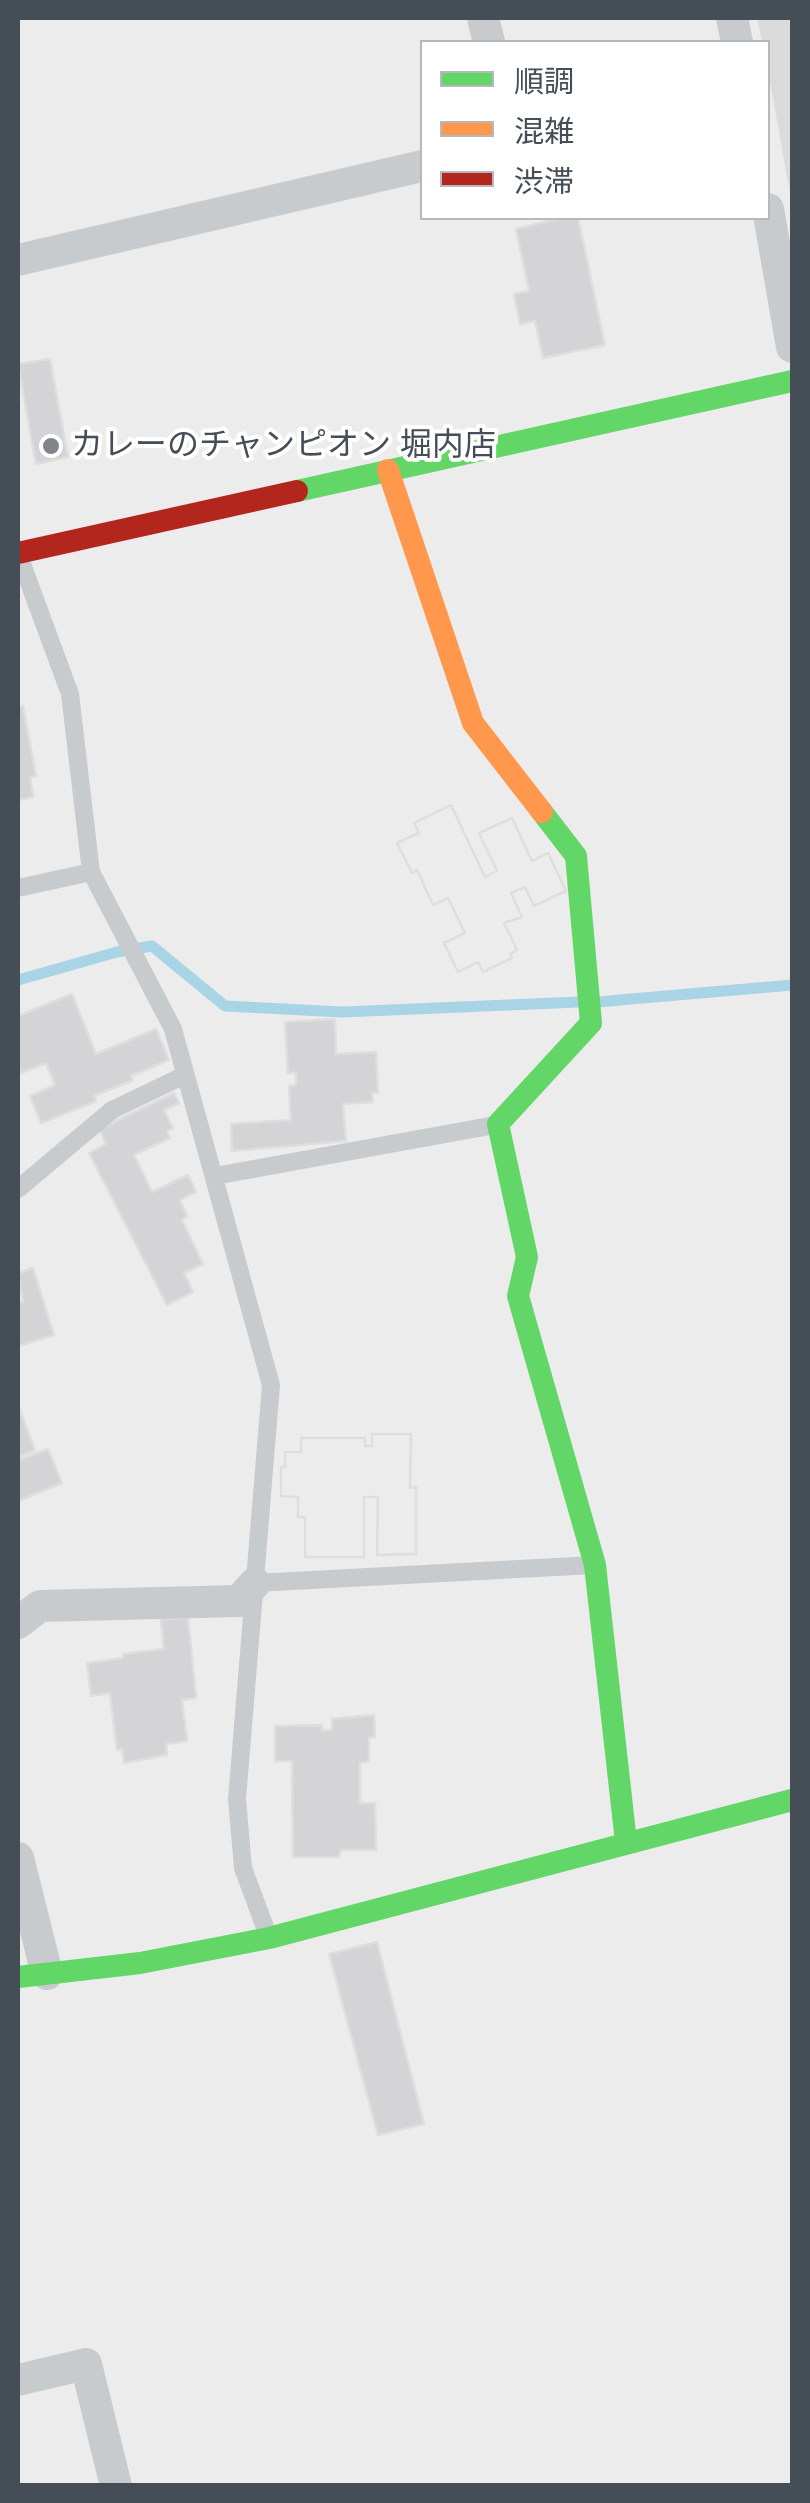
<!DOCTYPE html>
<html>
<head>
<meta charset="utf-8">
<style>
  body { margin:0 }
  #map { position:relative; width:810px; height:2503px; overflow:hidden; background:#edecec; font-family:Helvetica,"Noto Sans JP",sans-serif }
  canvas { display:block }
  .frame { position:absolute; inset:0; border:20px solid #454d57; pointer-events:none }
  .legend { position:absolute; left:420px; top:40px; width:350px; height:180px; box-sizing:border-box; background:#fff; border:2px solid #b5b8bc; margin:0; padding:12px 18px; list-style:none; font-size:30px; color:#454d57 }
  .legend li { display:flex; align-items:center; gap:20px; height:50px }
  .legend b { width:50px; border:2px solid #b5b8bc }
</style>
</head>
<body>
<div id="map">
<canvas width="810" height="2503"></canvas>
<div class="frame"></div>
<ul class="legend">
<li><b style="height:12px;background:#63d668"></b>順調</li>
<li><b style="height:12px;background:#ff974d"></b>混雑</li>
<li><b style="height:12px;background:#b3261e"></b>渋滞</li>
</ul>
</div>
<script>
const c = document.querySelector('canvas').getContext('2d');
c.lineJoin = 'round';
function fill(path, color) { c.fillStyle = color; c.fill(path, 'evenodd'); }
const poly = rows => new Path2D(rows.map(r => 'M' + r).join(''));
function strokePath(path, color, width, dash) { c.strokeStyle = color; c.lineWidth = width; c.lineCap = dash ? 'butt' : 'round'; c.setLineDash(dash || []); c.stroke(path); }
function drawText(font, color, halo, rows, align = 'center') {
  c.font = font + ' Helvetica,"Noto Sans JP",sans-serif'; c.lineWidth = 8; c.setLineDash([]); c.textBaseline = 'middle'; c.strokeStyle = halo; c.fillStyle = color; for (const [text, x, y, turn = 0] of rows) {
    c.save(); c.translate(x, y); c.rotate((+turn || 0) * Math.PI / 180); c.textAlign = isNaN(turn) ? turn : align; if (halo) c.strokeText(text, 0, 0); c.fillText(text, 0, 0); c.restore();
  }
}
const education = poly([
  [757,18,792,18,792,204,768,71,768,42,762,42]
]);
const stream = poly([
  [18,980,117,952,152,946,225,1006,343,1012,579,1002],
  [597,1002,792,985]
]);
const building = poly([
  [561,218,578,218,605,345,543,358,535,321,520,324,514,294,529,291,516,229,561,218],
  [50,359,68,457,36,464,18,364,50,359],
  [23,706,36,776,30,777,33,797,18,800,18,707,23,706],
  [451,805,485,877,497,871,479,833,512,818,532,861,548,853,566,891,534,906,525,887,511,893,522,917,504,923,517,950,510,954,512,958,483,972,478,962,458,972,444,943,465,933,448,898,433,905,417,870,412,873,397,843,419,833,414,823,451,805],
  [451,805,485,877,497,871,479,833,512,818,532,861,548,853,566,891,534,906,525,887,511,893,522,917,504,923,517,950,510,954,512,958,483,972,478,962,458,972,444,943,465,933,448,898,433,905,417,870,412,873,397,843,419,833,414,823,451,805],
  [72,994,96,1054,156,1029,169,1060,131,1076,133,1080,94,1096,96,1101,41,1123,30,1096,55,1085,46,1063,21,1073,18,1065,18,1016,72,994],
  [335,1019,336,1054,376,1052,378,1093,372,1093,373,1102,343,1104,346,1141,232,1151,231,1124,291,1120,289,1086,296,1085,296,1073,288,1073,285,1022,335,1019],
  [174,1093,179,1103,164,1110,173,1128,167,1131,170,1138,134,1155,152,1192,188,1175,196,1192,180,1200,187,1216,182,1220,203,1264,184,1273,193,1292,167,1305,89,1153,106,1144,99,1129,174,1093],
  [33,1268,54,1335,18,1346,18,1303,23,1302,18,1273,33,1268],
  [18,1405,35,1450,18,1457,18,1405],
  [372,1434,411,1434,410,1488,416,1487,416,1554,377,1555,378,1497,364,1497,364,1557,305,1557,305,1517,298,1517,298,1497,281,1496,281,1467,285,1467,285,1452,301,1452,301,1438,365,1438,365,1446,372,1446,372,1434],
  [372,1434,411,1434,410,1488,416,1487,416,1554,377,1555,378,1497,364,1497,364,1557,305,1557,305,1517,298,1517,298,1497,281,1496,281,1467,285,1467,285,1452,301,1452,301,1438,365,1438,365,1446,372,1446,372,1434],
  [48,1449,62,1483,18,1501,18,1460,48,1449],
  [188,1617,196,1698,182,1700,187,1741,166,1744,167,1755,124,1763,122,1749,117,1750,110,1693,91,1696,87,1663,123,1658,123,1654,164,1649,161,1620,188,1617],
  [374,1715,375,1737,369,1738,369,1761,360,1763,360,1803,375,1803,376,1850,341,1850,339,1857,293,1857,292,1761,275,1761,275,1726,322,1725,322,1730,332,1730,332,1719,374,1715],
  [377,1942,424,2124,378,2135,329,1954,377,1942]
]);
const lane = poly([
  [91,872,173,1029,271,1385,237,1799,243,1868,269,1938],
  [18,888,91,872,70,694,18,553],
  [215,1176,495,1125],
  [18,1189,112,1110,185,1075],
  [255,1583,594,1565]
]);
const street = poly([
  [483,18,489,42],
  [732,18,737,42],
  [768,209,792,347],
  [18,260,422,166],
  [18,1623,40,1606,239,1601,255,1583],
  [18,1858,47,1974],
  [18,2380,86,2364,116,2486]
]);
const fast = poly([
  [297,491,792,381],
  [542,812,576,856,591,1023,498,1124,527,1257,518,1296,595,1565,626,1842],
  [18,1977,140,1963,269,1938,792,1800]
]);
const slow = poly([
  [388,470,473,723,542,812]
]);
const jam = poly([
  [18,553,297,491]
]);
const markers = [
  [51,446,10,"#80858b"]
];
const poiNames = [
  ["カレーのチャンピオン 堀内店",71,446]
];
fill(education, '#dbdbdb');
strokePath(stream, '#a8d4e6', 11);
fill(building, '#d4d4d6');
strokePath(building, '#dededf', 2.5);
strokePath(lane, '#c8cbcd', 18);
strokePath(street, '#c8cbcd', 32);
strokePath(fast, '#63d668', 22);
strokePath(slow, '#ff974d', 22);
strokePath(jam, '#b3261e', 22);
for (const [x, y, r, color] of markers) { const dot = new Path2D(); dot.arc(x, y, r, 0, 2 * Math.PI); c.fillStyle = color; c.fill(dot); strokePath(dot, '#fff', 4); }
drawText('32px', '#454d57', '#fff', poiNames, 'left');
</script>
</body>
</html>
